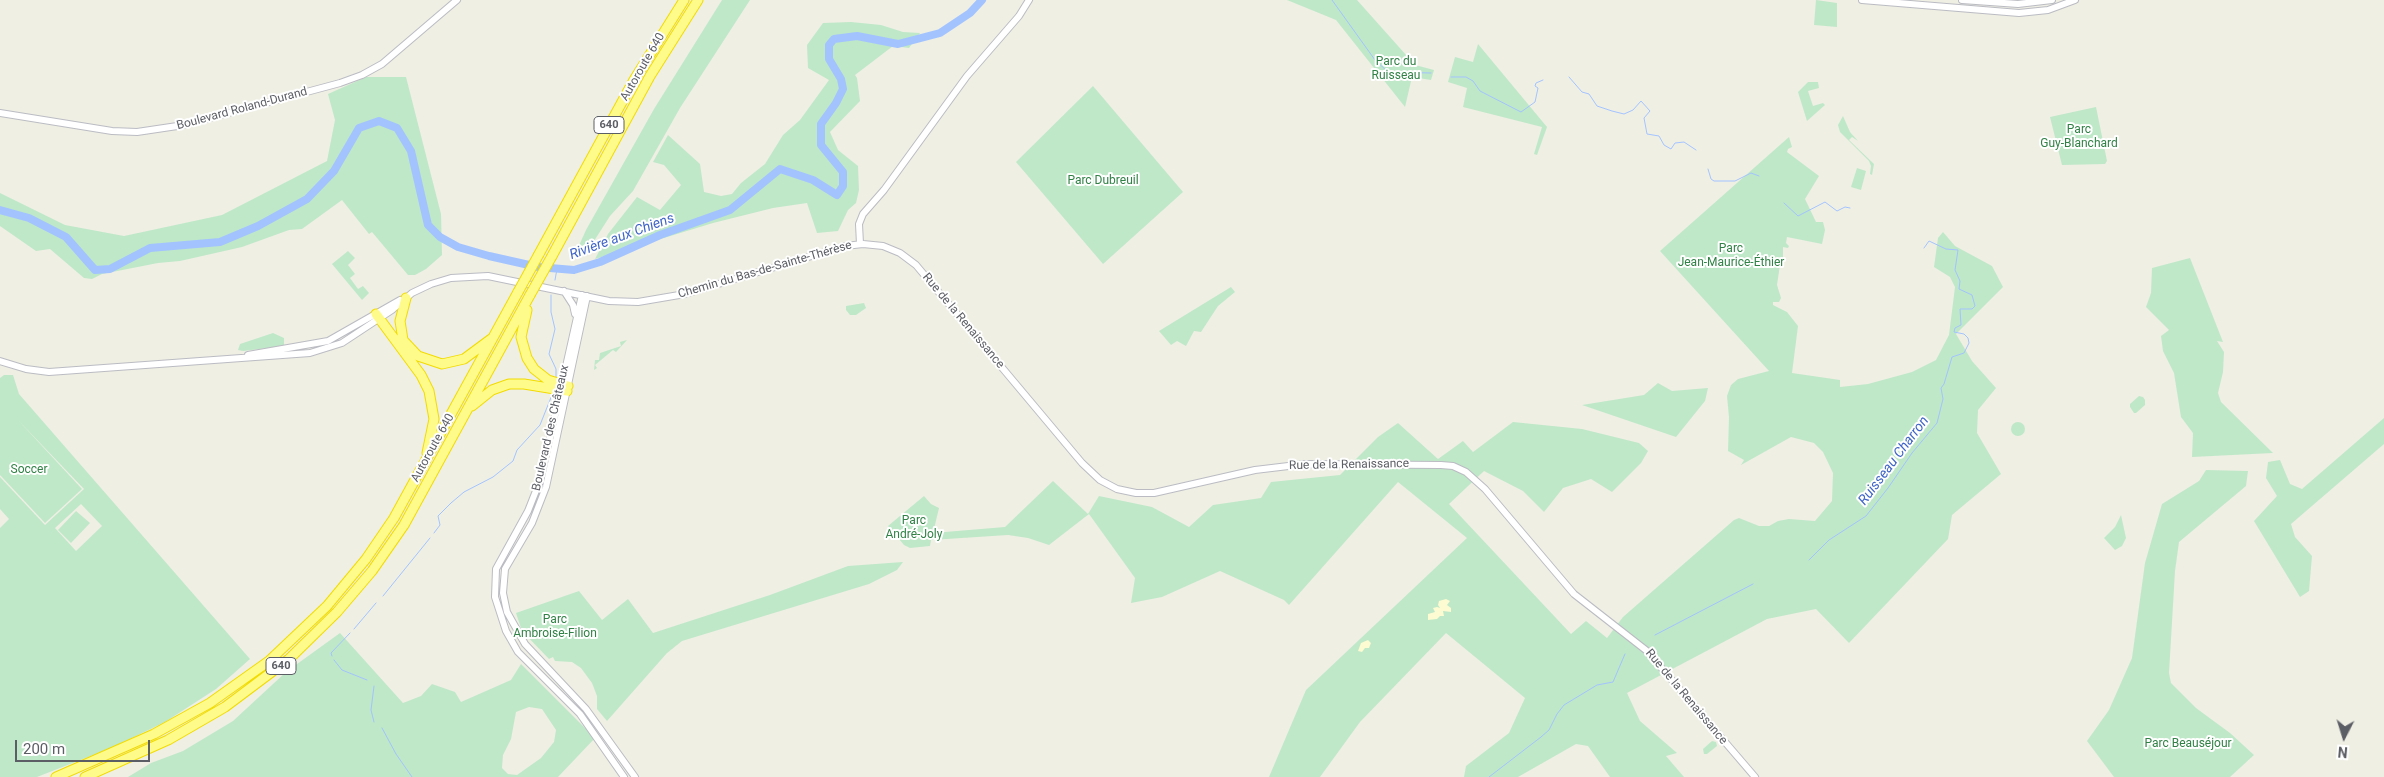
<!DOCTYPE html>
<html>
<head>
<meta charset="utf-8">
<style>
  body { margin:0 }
  #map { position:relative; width:2384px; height:777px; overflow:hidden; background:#efefe4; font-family:Roboto,sans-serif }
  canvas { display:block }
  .north { position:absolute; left:2319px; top:712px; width:50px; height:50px; -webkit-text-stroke:4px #fff; paint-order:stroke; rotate:185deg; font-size:14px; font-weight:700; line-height:20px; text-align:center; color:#5c5e65 }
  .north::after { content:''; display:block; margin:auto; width:18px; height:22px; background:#5c5e65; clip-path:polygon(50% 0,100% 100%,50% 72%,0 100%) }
  .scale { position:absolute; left:15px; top:740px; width:135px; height:22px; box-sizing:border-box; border:2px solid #5c5e65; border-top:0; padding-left:6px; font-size:15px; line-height:18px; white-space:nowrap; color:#5c5e65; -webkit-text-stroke:4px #fff; paint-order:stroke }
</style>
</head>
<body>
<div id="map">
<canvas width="2384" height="777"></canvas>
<div class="north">N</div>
<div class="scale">200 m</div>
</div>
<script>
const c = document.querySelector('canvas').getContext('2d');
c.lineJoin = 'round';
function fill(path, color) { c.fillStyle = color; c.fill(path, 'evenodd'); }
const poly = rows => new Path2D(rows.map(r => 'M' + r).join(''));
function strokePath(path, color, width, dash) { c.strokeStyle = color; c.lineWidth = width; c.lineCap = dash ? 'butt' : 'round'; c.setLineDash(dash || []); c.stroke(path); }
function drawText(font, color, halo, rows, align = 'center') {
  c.font = font + ' Roboto,sans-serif'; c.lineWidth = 4; c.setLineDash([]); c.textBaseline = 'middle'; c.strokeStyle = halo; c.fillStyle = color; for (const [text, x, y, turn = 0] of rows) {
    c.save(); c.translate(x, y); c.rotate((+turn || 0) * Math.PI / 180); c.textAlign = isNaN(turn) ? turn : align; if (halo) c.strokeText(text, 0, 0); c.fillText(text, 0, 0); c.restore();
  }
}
const green = poly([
  [722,0,750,0,680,108,633,191,610,216,587,252,583,253,577,250,586,230,654,109],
  [1287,0,1357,0,1415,65,1434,70,1431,80,1412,77,1405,107,1336,20],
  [1816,0,1837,3,1837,27,1814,25],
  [851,22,881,25,903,32,920,33,909,48,893,46,855,75,857,78,860,101,830,132,838,150,858,166,859,190,856,203,848,210,838,231,817,233,807,203,773,208,713,223,595,259,608,234,637,197,660,210,681,185,664,165,653,162,668,135,700,164,704,192,721,196,732,194,741,183,765,164,783,135,800,120,829,80,808,68,807,45,823,23],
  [1478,44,1547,127,1537,155,1534,154,1542,127,1463,107,1467,88,1448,82,1455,57,1473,62],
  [366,77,406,77,441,214,442,255,426,269,415,275,408,275,372,232,369,234,342,200,302,229,289,230,242,247,180,261,158,263,102,274,92,279,84,278,50,249,36,251,0,226,0,193,65,225,124,236,222,215,327,161,335,120,328,94],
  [1808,82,1818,82,1819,88,1808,91,1813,106,1823,103,1825,105,1807,121,1798,92],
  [1093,86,1183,192,1103,264,1016,162],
  [2096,107,2107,161,2105,164,2062,165,2050,117],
  [1843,116,1850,132,1858,141,1852,137,1849,140,1874,164,1872,175,1870,174,1871,166,1869,161,1840,132,1838,125],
  [1789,137,1792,147,1788,149,1787,152,1819,176,1805,199,1816,222,1823,222,1825,230,1822,244,1787,237,1786,243,1789,246,1788,248,1783,247,1783,259,1781,258,1777,285,1781,298,1779,302,1773,302,1773,305,1787,312,1798,326,1792,373,1840,380,1840,387,1868,384,1912,372,1936,360,1949,335,1955,287,1950,277,1934,267,1938,238,1943,232,1955,246,1992,266,2003,287,1956,334,1972,361,1996,388,1978,410,1977,433,2001,474,1952,515,1948,539,1849,643,1816,609,1767,619,1627,693,1640,721,1677,753,1666,756,1684,777,1610,777,1588,746,1576,744,1518,777,1464,777,1466,766,1509,733,1525,698,1446,633,1360,722,1320,777,1269,777,1306,690,1467,538,1398,482,1289,605,1284,600,1220,571,1162,597,1131,603,1135,578,1089,514,1049,545,1028,538,1008,535,931,540,930,546,910,548,904,545,888,526,924,496,931,504,939,508,933,533,1005,527,1053,481,1088,514,1099,496,1152,507,1189,527,1213,505,1261,498,1271,482,1340,475,1378,437,1398,423,1438,459,1463,441,1473,452,1513,422,1582,429,1639,443,1648,451,1641,463,1612,492,1591,479,1563,488,1544,512,1523,491,1484,471,1449,504,1571,634,1586,621,1607,638,1623,617,1734,520,1739,518,1759,526,1769,526,1778,521,1789,519,1815,521,1832,501,1833,473,1823,452,1814,443,1791,437,1741,465,1744,460,1728,451,1729,417,1727,396,1731,385,1738,379,1769,371,1660,251],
  [1857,168,1866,171,1861,190,1851,187],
  [348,251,355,258,348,265,355,274,350,278,358,289,363,286,369,293,362,300,332,264],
  [2190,258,2223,342,2217,341,2224,352,2223,372,2218,393,2221,402,2273,453,2192,457,2193,433,2181,417,2174,373,2163,351,2161,336,2169,330,2146,307,2151,293,2152,268],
  [1231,287,1235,292,1218,306,1201,332,1194,331,1186,346,1177,341,1171,345,1159,331],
  [864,303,866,308,856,315,850,315,846,310,846,306],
  [273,333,284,338,284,346,243,351,238,350,240,344],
  [627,340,616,352,613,350,595,365,597,368,594,370,595,360,599,360,600,353,621,346,620,342],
  [4,375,13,375,19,394,250,659,216,689,165,722,111,748,37,777,0,777,0,528,9,519,0,509,0,477,45,525,84,489,18,420,82,489,45,523,0,475,0,378],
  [81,504,102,526,76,551,55,528],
  [1658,383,1672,391,1708,388,1705,401,1676,437,1582,405,1644,395],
  [2139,396,2143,397,2145,400,2145,405,2136,413,2134,413,2130,407,2130,404],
  [2384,418,2384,444,2291,524,2295,537,2312,556,2309,591,2300,597,2254,521,2277,496,2266,478,2268,462,2280,460,2290,484,2302,489],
  '2011 429a7 7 0 1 1 14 0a7 7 0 1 1-14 0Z',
  [2206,470,2248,471,2246,486,2179,542,2175,571,2169,673,2171,683,2196,708,2230,733,2254,755,2230,777,2114,777,2087,741,2109,710,2132,658,2145,563,2162,504,2199,481],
  [76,511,90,523,71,543,58,530],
  [2121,515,2126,538,2122,546,2115,550,2104,538,2115,527],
  [903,562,897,570,869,584,682,641,667,653,607,721,597,709,597,696,592,683,581,668,572,662,555,661,553,657,549,659,522,631,516,613,579,591,602,620,628,599,653,633,770,595,848,566],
  [340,633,403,703,421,696,432,684,455,692,461,702,511,680,521,664,595,738,558,777,128,777,151,763,183,751,233,721,286,672],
  [529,707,542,709,556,730,554,742,541,758,517,775,508,774,502,768,503,755,511,739,516,712],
  [1712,741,1716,742,1717,746,1707,754,1704,754,1703,749]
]);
const sand = poly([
  [1446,599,1450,601,1447,605,1451,608,1451,612,1443,611,1444,616,1440,616,1437,619,1428,620,1428,614,1435,612,1433,608,1437,607,1440,608,1438,605,1439,601],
  [1368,640,1371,643,1369,648,1365,648,1362,652,1358,651,1361,643]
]);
const stream = poly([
  [1332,0,1375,60,1388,72,1431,73],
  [1451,77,1466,77,1473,81,1480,91,1521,112,1535,102,1538,88,1535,86,1536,83,1543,80],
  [1569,77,1582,92,1589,94,1597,106,1612,111,1624,114,1633,110,1641,101,1650,111,1644,118,1647,134,1659,136,1664,145,1671,149,1675,143,1684,142,1696,150],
  [1708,169,1711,179,1714,181,1735,181,1751,173,1759,176],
  [1784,203,1798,216,1825,202,1837,211,1845,207,1850,208],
  [555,280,557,269],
  [551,295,551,312,555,329,549,354,556,369,556,377],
  [434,533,440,525,438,516,451,503,464,492,493,477,513,461,517,450,540,425,552,395],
  [1809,560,1829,540,1866,516,1888,488,1912,453,1937,423,1943,399,1941,388,1944,384,1952,357,1964,353,1969,343,1968,338,1964,334,1954,332,1955,328,1961,325,1960,309,1972,309,1975,306,1972,295,1959,289,1960,281,1955,270,1958,250,1946,249,1929,241,1924,248],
  [383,596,430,538],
  [354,629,376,603],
  [1655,635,1753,584],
  [332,656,331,653,350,633],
  [334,660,342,670,367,680],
  [374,686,371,710,374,722],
  [382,728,396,754,412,777],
  [1489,777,1541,737,1549,730,1557,714,1564,705,1597,685,1613,682,1625,654]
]);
const river = poly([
  [0,210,29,218,66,237,95,270,110,269,150,248,220,242,258,226,307,199,334,171,359,128,379,121,397,128,411,151,428,225,440,237,458,247,489,256,538,267,574,270,600,262,660,235,730,210,780,169,813,180,837,195,843,186,843,172,821,145,821,124,836,103,843,89,841,79,829,59,829,45,834,39,857,36,898,44,940,33,970,13,982,0]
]);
const minor = poly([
  [1862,0,2019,13,2048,10,2075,0],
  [1962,0,2018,4,2052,0],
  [0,113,112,131,137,132,184,125,340,83,362,75,382,64,457,0],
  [860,244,859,224,863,214,884,190,967,76,1019,16,1029,0],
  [564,291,573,305,575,314],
  [582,295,541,478,528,511,496,569,495,597,506,631,518,652,580,714,624,777],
  [587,296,546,487,532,523,505,569,503,593,507,612,525,644,586,709,635,777],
  [248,355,328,341,400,300],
  [0,361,26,369,49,372,310,353,342,343,392,310,412,293,431,284,451,278,488,276,609,301,638,302,685,294,845,246,863,244,883,246,900,253,916,265,1082,463,1100,480,1117,489,1136,493,1154,493,1255,470,1305,464,1441,465,1453,466,1466,472,1485,489,1574,594,1647,651,1755,777]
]);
const highway = poly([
  [539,254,634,80,684,0],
  [552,256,650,76,698,0],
  [527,310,521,337,527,358,534,369,548,380,568,386],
  [376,314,421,375,429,391,434,419,427,453],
  [401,338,418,356,442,364,464,359,491,339],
  [403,340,400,321,406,298],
  [472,406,492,390,509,384,524,384,567,391],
  [56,777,154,734,210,703,269,661,327,606,366,559,394,518,518,292],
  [85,777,168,740,225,707,289,659,337,612,372,571,404,525,530,295]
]);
const highwayBridge = poly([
  [518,292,539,254],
  [530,295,552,256]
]);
const shields = [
  [609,125,30],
  [281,666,30]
];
const shieldNames = [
  ["640",609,125],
  ["640",281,666]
];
const parkNames = [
  ["Parc du",1396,62],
  ["Ruisseau",1396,76],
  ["Parc",2079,130],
  ["Guy-Blanchard",2079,144],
  ["Parc Dubreuil",1103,181],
  ["Parc",1731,249],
  ["Jean-Maurice-Éthier",1731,263],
  ["Soccer",29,470],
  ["Parc",914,521],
  ["André-Joly",914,535],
  ["Parc",555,620],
  ["Ambroise-Filion",555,634],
  ["Parc Beauséjour",2188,744]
];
const streetNames = [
  ["Autoroute 640",643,67,-60],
  ["Boulevard Roland-Durand",242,109,-15],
  ["Chemin du Bas-de-Sainte-Thérèse",765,270,-16],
  ["Rue de la Renaissance",963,321,50],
  ["Boulevard des Châteaux",551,428,-77],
  ["Autoroute 640",433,448,-61],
  ["Rue de la Renaissance",1349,465,-1],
  ["Rue de la Renaissance",1686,697,50]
];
const waterNames = [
  ["Rivière aux Chiens",622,237,-20],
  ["Ruisseau Charron",1894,461,-53]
];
fill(green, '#bfe8c8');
fill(sand, '#fcfbd2');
strokePath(stream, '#a3c3ff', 1);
strokePath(river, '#a3c3ff', 8);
strokePath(minor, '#bbbcc3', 8);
strokePath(highway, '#f2db00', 11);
strokePath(minor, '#fff', 6);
strokePath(highway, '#fffb8a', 9);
strokePath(highwayBridge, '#f2db00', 11, []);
strokePath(highwayBridge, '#fffb8a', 9);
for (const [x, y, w] of shields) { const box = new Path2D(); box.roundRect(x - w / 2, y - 8.5, w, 17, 4); c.fillStyle = '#fff'; c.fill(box); strokePath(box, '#5c5e65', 1); }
drawText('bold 11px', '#5c5e65', null, shieldNames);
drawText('12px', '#308145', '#fff', parkNames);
drawText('12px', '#5c5e65', '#fff', streetNames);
drawText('italic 14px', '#4065c8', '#fff', waterNames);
</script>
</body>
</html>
